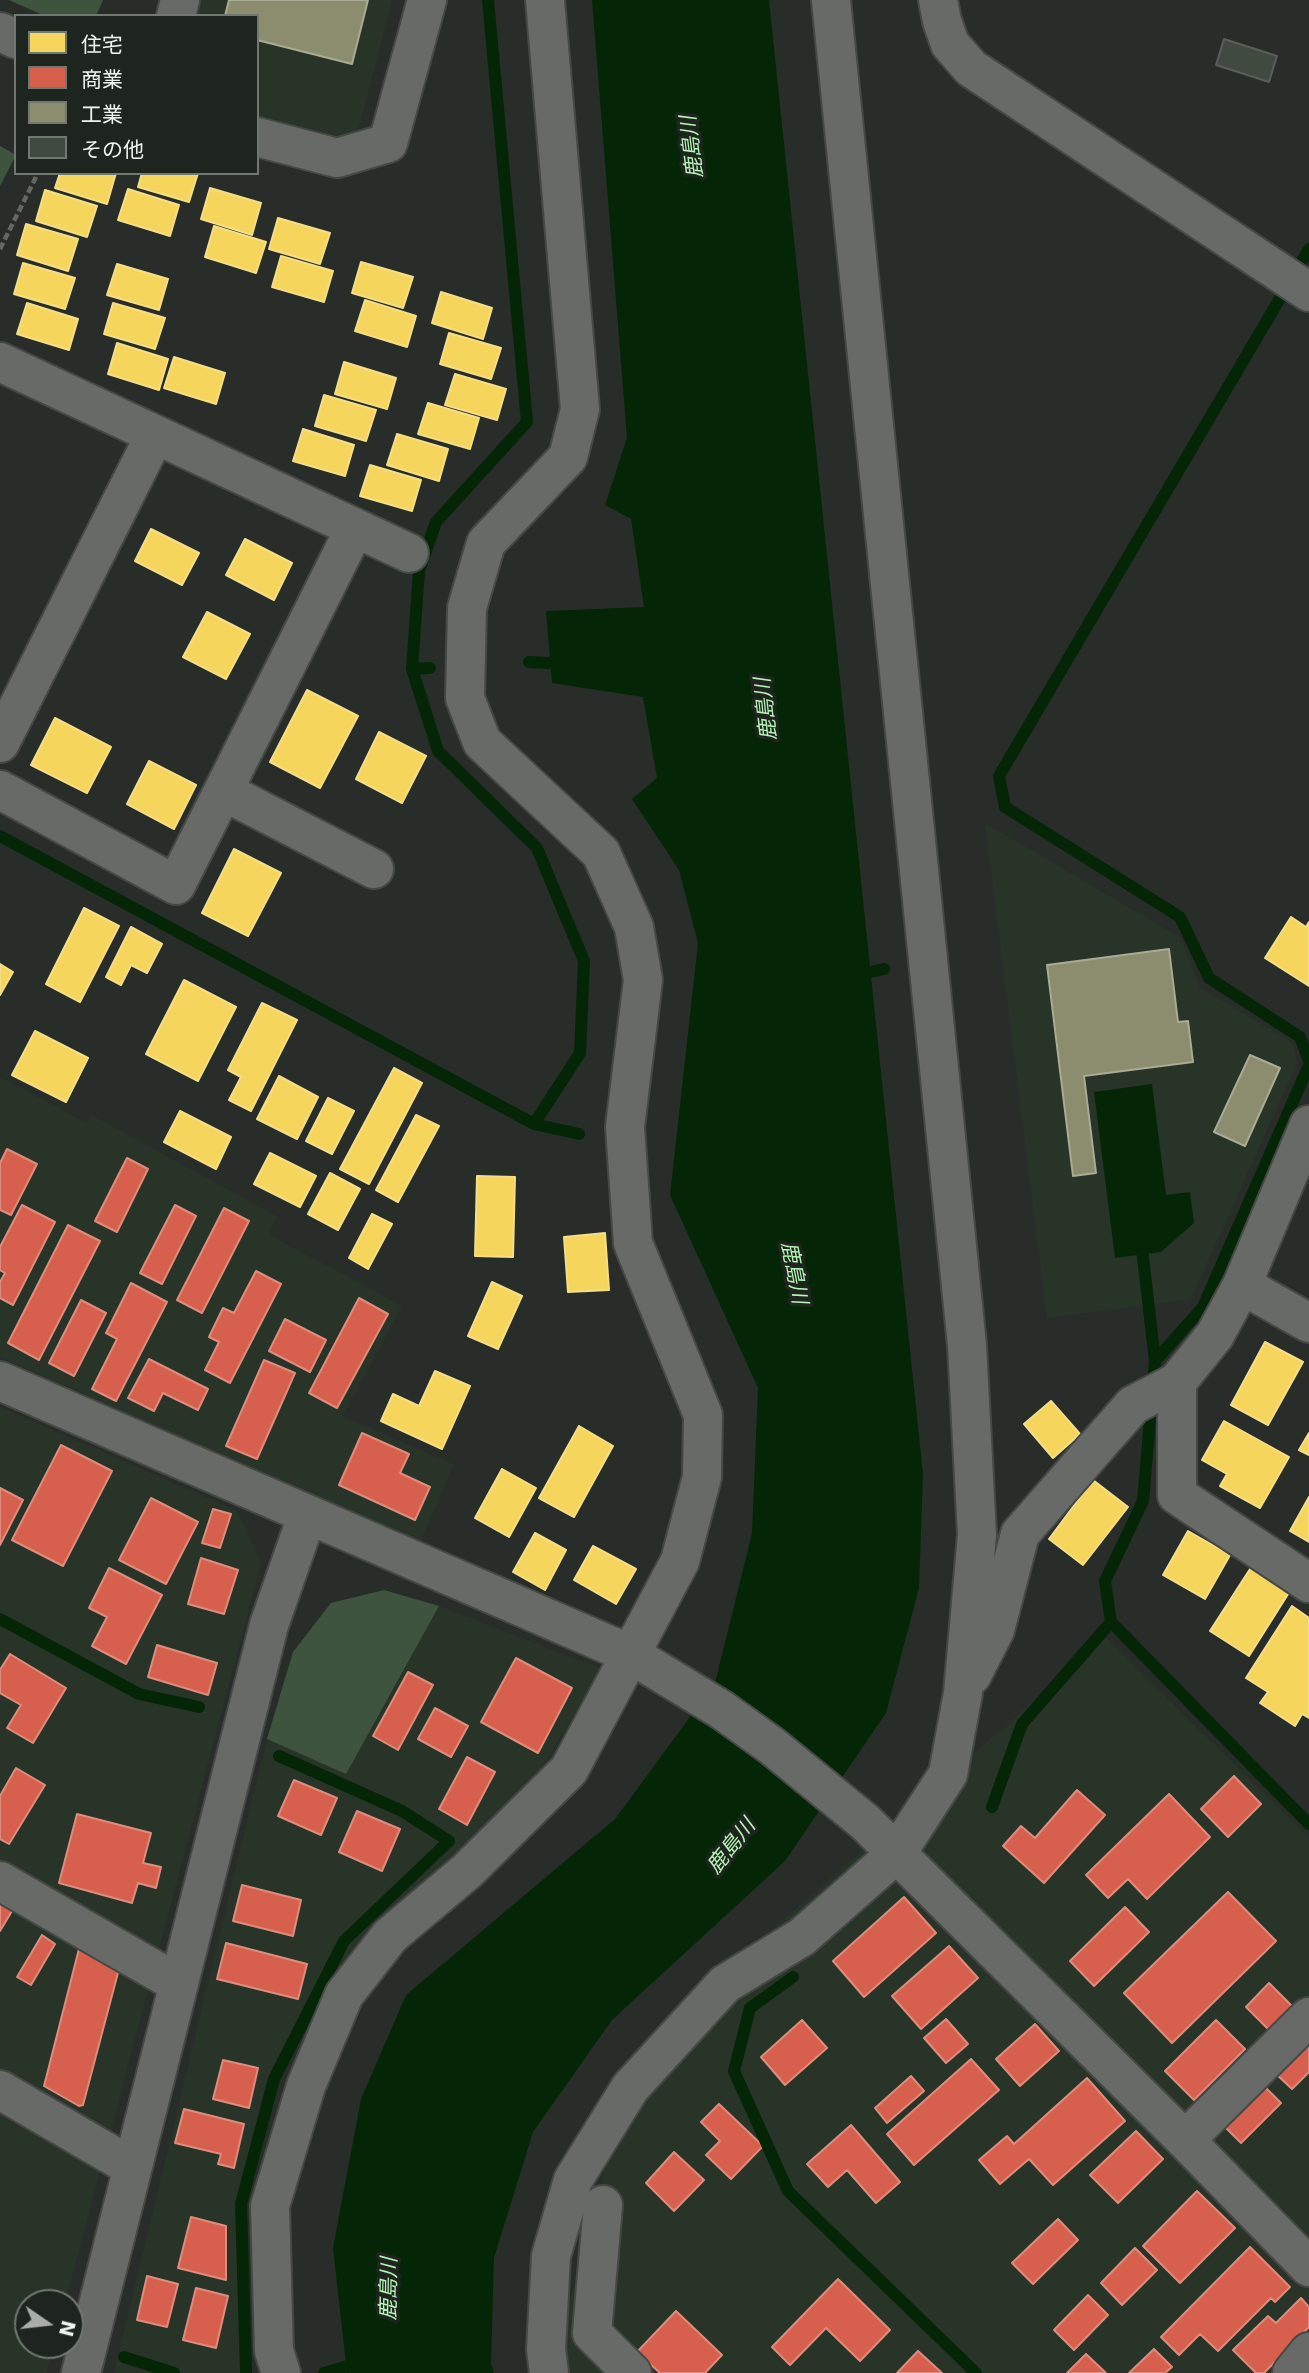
<!DOCTYPE html>
<html>
<head>
<meta charset="utf-8">
<style>
  body { margin:0 }
  #map { position:relative; width:1309px; height:2373px; overflow:hidden; background:#292d29; font-family:"DejaVu Sans","Noto Sans JP",sans-serif }
  canvas { display:block }
  .legend { position:absolute; left:14px; top:14px; width:245px; height:161px; box-sizing:border-box; background:#1e251e; border:2px solid #717771; margin:0; padding:9px 12px; list-style:none; font-size:21px; color:#eef3ee }
  .legend li { display:flex; align-items:center; gap:14px; height:35px }
  .legend b { width:35px; border:2px solid #717771 }
  .north { position:absolute; left:14px; top:2289px; width:70px; height:70px; box-sizing:border-box; background:#1e251e; border:2px solid #717771; border-radius:50%; rotate:104deg; font-size:19px; font-weight:700; line-height:28px; text-align:center; color:#eef3ee }
  .north::after { content:''; display:block; margin:auto; width:24px; height:32px; background:#a9aea9; clip-path:polygon(50% 0,100% 100%,50% 72%,0 100%) }
</style>
</head>
<body>
<div id="map">
<canvas width="1309" height="2373"></canvas>
<ul class="legend">
<li><b style="height:19px;background:#f6d55c"></b>住宅</li>
<li><b style="height:19px;background:#d6604d"></b>商業</li>
<li><b style="height:19px;background:#8c8c6e"></b>工業</li>
<li><b style="height:19px;background:#414a41"></b>その他</li>
</ul>
<div class="north">N</div>
</div>
<script>
const c = document.querySelector('canvas').getContext('2d');
c.lineJoin = 'round';
function fill(path, color) { c.fillStyle = color; c.fill(path, 'evenodd'); }
const poly = rows => new Path2D(rows.map(r => 'M' + r).join(''));
function strokePath(path, color, width, dash) { c.strokeStyle = color; c.lineWidth = width; c.lineCap = dash ? 'butt' : 'round'; c.setLineDash(dash || []); c.stroke(path); }
function drawText(font, color, halo, rows, align = 'center') {
  c.font = font + ' "DejaVu Sans","Noto Sans JP",sans-serif'; c.lineWidth = 7; c.setLineDash([]); c.textBaseline = 'middle'; c.strokeStyle = halo; c.fillStyle = color; for (const [text, x, y, turn = 0] of rows) {
    c.save(); c.translate(x, y); c.rotate((+turn || 0) * Math.PI / 180); c.textAlign = isNaN(turn) ? turn : align; if (halo) c.strokeText(text, 0, 0); c.fillText(text, 0, 0); c.restore();
  }
}
const built = poly([
  [199,0,392,0,358,131,330,143,257,124,257,16,194,16],
  [985,823,1181,938,1200,988,1293,1043,1297,1063,1191,1299,1047,1318],
  [0,1077,87,1123,91,1115,277,1216,268,1234,402,1306,343,1416,454,1465,420,1542,0,1357],
  [0,1407,237,1511,261,1563,65,2303,28,2303,28,2345,54,2345,46,2373,0,2373],
  [439,1606,602,1669,532,1783,355,1944,285,2064,237,2202,242,2373,114,2373,267,1739,346,1773],
  [1106,1638,1309,1837,1309,2373,565,2373,566,2315,610,2151,713,1981]
]);
const green = poly([
  [9,0,103,0,96,16,45,16],
  [0,146,16,155,0,186],
  [384,1590,439,1606,346,1774,267,1739,293,1652,331,1603]
]);
const water = poly([
  [592,0,769,0,923,1474,919,1588,886,1713,785,1861,612,2020,533,2132,494,2258,491,2364,494,2373,347,2373,333,2248,361,2099,406,1995,615,1819,715,1683,752,1533,758,1388,670,1195,698,943,679,870,632,799,657,778,643,697,552,683,546,611,644,607,631,519,605,505,627,438],
  [1152,1084,1166,1195,1190,1192,1194,1223,1161,1252,1115,1258,1094,1092]
]);
const homes = poly([
  [60,173,116,173,107,204,55,188,60,173],
  [142,173,198,173,189,202,138,187,142,173],
  [210,188,261,203,252,235,201,219,210,188],
  [128,189,179,205,170,236,118,220,128,189],
  [45,190,97,206,87,237,36,221,45,190],
  [278,218,330,233,320,264,269,249,278,218],
  [26,224,78,239,68,271,17,255,26,224],
  [214,226,266,242,256,273,205,257,214,226],
  [281,256,333,271,324,302,272,287,281,256],
  [361,262,413,277,403,308,352,293,361,262],
  [23,263,75,278,65,309,14,294,23,263],
  [117,264,168,279,159,310,107,295,117,264],
  [441,292,492,308,483,339,432,323,441,292],
  [365,300,416,316,407,347,355,331,365,300],
  [27,303,78,319,69,350,17,334,27,303],
  [113,303,165,318,155,349,104,334,113,303],
  [449,333,501,348,491,379,440,364,449,333],
  [117,343,168,359,159,390,108,374,117,343],
  [174,357,225,373,216,404,164,388,174,357],
  [344,362,396,378,387,409,335,394,344,362],
  [455,374,506,389,497,420,445,405,455,374],
  [324,395,376,410,366,441,315,426,324,395],
  [428,403,479,418,470,449,418,434,428,403],
  [303,429,354,445,345,476,293,461,303,429],
  [397,434,448,449,439,481,387,465,397,434],
  [370,465,421,480,412,511,360,496,370,465],
  [151,529,199,553,182,585,135,561,151,529],
  [245,539,292,563,274,600,226,575,245,539],
  [207,612,250,634,226,679,183,657,207,612],
  [307,690,358,716,320,788,270,762,307,690],
  [55,718,111,747,87,793,31,765,55,718],
  [379,732,426,756,402,803,356,779,379,732],
  [149,761,196,785,174,829,127,804,149,761],
  [234,849,281,873,248,936,202,913,234,849],
  [84,908,119,926,80,1002,46,984,84,908],
  [1291,917,1306,927,1309,922,1309,986,1265,958,1291,917],
  [131,927,162,944,147,973,131,965,121,985,106,977,131,927],
  [0,964,13,972,0,995,0,964],
  [184,980,236,1007,198,1081,146,1054,184,980],
  [262,1003,297,1020,251,1111,229,1100,241,1077,228,1070,262,1003],
  [35,1031,88,1058,66,1102,12,1075,35,1031],
  [394,1068,422,1083,369,1184,340,1169,394,1068],
  [279,1076,318,1097,297,1139,257,1119,279,1076],
  [328,1098,354,1111,332,1154,306,1141,328,1098],
  [180,1111,231,1137,216,1169,164,1142,180,1111],
  [416,1115,439,1126,398,1202,376,1190,416,1115],
  [270,1153,316,1176,300,1207,254,1184,270,1153],
  [330,1173,360,1189,338,1230,308,1214,330,1173],
  [477,1176,515,1177,513,1257,475,1256,477,1176],
  [372,1214,392,1224,368,1269,349,1258,372,1214],
  [605,1233,609,1290,568,1292,564,1237,605,1233],
  [492,1282,522,1296,498,1349,468,1336,492,1282],
  [1265,1342,1303,1362,1268,1425,1231,1405,1265,1342],
  [435,1371,470,1386,442,1449,381,1421,393,1394,419,1406,435,1371],
  [1051,1401,1080,1434,1053,1458,1024,1424,1051,1401],
  [1224,1421,1289,1457,1260,1508,1220,1486,1227,1474,1202,1460,1224,1421],
  [579,1426,613,1446,574,1517,539,1498,579,1426],
  [1309,1433,1309,1455,1299,1450,1309,1433],
  [502,1469,536,1488,509,1537,475,1518,502,1469],
  [1093,1480,1128,1507,1083,1565,1049,1539,1093,1480],
  [1309,1497,1309,1542,1290,1531,1309,1497],
  [1188,1531,1230,1555,1205,1599,1163,1575,1188,1531],
  [535,1533,566,1550,545,1590,513,1572,535,1533],
  [593,1546,636,1569,616,1604,574,1580,593,1546],
  [1252,1566,1290,1591,1249,1656,1210,1631,1252,1566],
  [1292,1606,1309,1618,1309,1718,1302,1714,1295,1726,1260,1703,1268,1692,1246,1678,1292,1606]
]);
const shops = poly([
  [7,1149,37,1164,11,1215,0,1210,0,1163,7,1149],
  [127,1158,148,1169,117,1232,95,1221,127,1158],
  [22,1205,55,1222,13,1305,0,1298,0,1282,5,1273,0,1270,0,1247,22,1205],
  [175,1205,196,1216,162,1284,140,1273,175,1205],
  [224,1208,249,1221,202,1313,177,1300,224,1208],
  [68,1225,100,1241,39,1360,8,1343,68,1225],
  [256,1271,281,1284,230,1383,205,1370,219,1342,209,1337,223,1308,234,1313,256,1271],
  [131,1283,167,1302,116,1401,92,1389,117,1339,106,1333,131,1283],
  [359,1298,388,1314,337,1408,309,1393,359,1298],
  [81,1300,106,1313,74,1376,49,1363,81,1300],
  [285,1319,326,1340,310,1372,269,1351,285,1319],
  [149,1359,208,1389,198,1410,163,1393,154,1411,128,1398,149,1359],
  [264,1360,295,1373,257,1459,226,1446,264,1360],
  [362,1433,409,1454,400,1473,430,1487,415,1520,339,1485,362,1433],
  [61,1445,112,1471,63,1566,12,1540,61,1445],
  [0,1488,23,1500,0,1545,0,1488],
  [151,1498,198,1522,166,1584,119,1560,151,1498],
  [213,1509,231,1514,220,1548,202,1543,213,1509],
  [201,1558,238,1570,224,1614,188,1604,201,1558],
  [109,1568,162,1595,126,1664,92,1646,107,1617,89,1608,109,1568],
  [157,1645,217,1663,208,1695,148,1677,157,1645],
  [10,1654,66,1688,33,1743,7,1728,21,1705,0,1693,0,1670,10,1654],
  [516,1658,572,1688,538,1753,481,1722,516,1658],
  [408,1672,433,1685,398,1750,373,1736,408,1672],
  [435,1708,468,1726,451,1757,418,1739,435,1708],
  [467,1757,495,1772,467,1825,439,1809,467,1757],
  [16,1768,45,1785,9,1844,0,1839,0,1796,16,1768],
  [1234,1776,1261,1804,1228,1837,1201,1809,1234,1776],
  [294,1780,337,1798,321,1835,278,1816,294,1780],
  [1077,1790,1105,1815,1044,1883,1003,1846,1021,1826,1035,1838,1077,1790],
  [1169,1794,1210,1837,1147,1899,1128,1879,1108,1898,1086,1875,1169,1794],
  [357,1811,400,1829,382,1871,339,1852,357,1811],
  [77,1814,151,1833,143,1863,161,1867,156,1888,138,1883,132,1903,59,1883,77,1814],
  [242,1885,301,1900,293,1936,233,1921,242,1885],
  [1228,1892,1276,1941,1172,2043,1124,1993,1228,1892],
  [0,1897,15,1906,0,1931,0,1897],
  [904,1897,936,1933,864,1997,833,1961,904,1897],
  [1125,1907,1149,1932,1094,1986,1070,1961,1125,1907],
  [42,1935,55,1944,31,1985,17,1977,42,1935],
  [226,1943,307,1964,298,1999,217,1979,226,1943],
  [949,1946,978,1978,921,2029,892,1996,949,1946],
  [83,1948,119,1969,83,2105,79,2106,44,2086,79,1949,83,1948],
  [1269,1983,1292,2006,1269,2030,1246,2007,1269,1983],
  [946,2019,968,2044,946,2063,924,2038,946,2019],
  [802,2020,827,2048,785,2085,761,2057,802,2020],
  [1216,2020,1245,2049,1194,2100,1165,2071,1216,2020],
  [1035,2024,1059,2051,1020,2086,996,2059,1035,2024],
  [1309,2043,1309,2072,1292,2089,1275,2073,1309,2043],
  [971,2059,999,2090,914,2165,887,2134,971,2059],
  [223,2060,258,2068,249,2108,213,2099,223,2060],
  [911,2076,924,2091,887,2123,875,2108,911,2076],
  [1087,2078,1125,2121,1053,2185,1029,2159,1000,2184,979,2160,1007,2136,1014,2144,1087,2078],
  [1264,2086,1281,2103,1241,2143,1224,2126,1264,2086],
  [719,2104,763,2146,731,2179,706,2155,720,2141,701,2122,719,2104],
  [184,2109,244,2124,234,2168,218,2164,221,2154,175,2143,184,2109],
  [851,2125,900,2182,876,2203,847,2170,828,2187,807,2164,851,2125],
  [1136,2131,1163,2159,1118,2203,1090,2175,1136,2131],
  [674,2152,704,2180,674,2211,646,2183,674,2152],
  [1197,2191,1235,2228,1180,2283,1143,2246,1197,2191],
  [191,2217,226,2226,226,2280,178,2268,191,2217],
  [1058,2219,1078,2240,1033,2284,1012,2263,1058,2219],
  [1250,2247,1290,2287,1275,2302,1271,2298,1218,2351,1200,2334,1179,2355,1161,2337,1250,2247],
  [1135,2248,1157,2270,1122,2305,1101,2283,1135,2248],
  [147,2276,178,2284,167,2327,137,2320,147,2276],
  [838,2279,890,2330,860,2361,826,2328,790,2365,772,2347,838,2279],
  [196,2288,228,2296,216,2348,183,2340,196,2288],
  [1088,2295,1108,2315,1074,2350,1054,2330,1088,2295],
  [1301,2298,1309,2307,1309,2327,1264,2373,1256,2373,1233,2350,1268,2316,1276,2323,1301,2298],
  [676,2311,722,2355,705,2373,660,2373,637,2352,676,2311],
  [1154,2349,1172,2367,1165,2373,1129,2373,1154,2349],
  [918,2351,942,2373,897,2373,918,2351],
  [1086,2354,1106,2373,1067,2373,1086,2354]
]);
const industry = poly([
  [229,0,368,0,352,64,257,40,257,16,225,16,229,0],
  [1169,949,1178,1022,1188,1021,1193,1062,1084,1076,1096,1173,1073,1176,1047,965,1169,949],
  [1250,1055,1280,1068,1245,1146,1214,1132,1250,1055]
]);
const stream = poly([
  [488,0,527,422,436,522,419,571,412,669,438,751,537,848,584,961,580,1053,534,1124],
  [1309,249,999,776,1005,807,1180,917,1209,978,1300,1037,1309,1061],
  [529,662,567,664],
  [412,669,430,668],
  [0,836,534,1124,579,1134],
  [857,975,884,969],
  [1141,1240,1155,1361,1143,1501,1105,1581,1111,1622,1309,1824],
  [1155,1361,1203,1307,1309,1065],
  [0,1619,139,1694,199,1707],
  [992,1807,1022,1724,1111,1622],
  [793,1977,750,2008,734,2071,788,2191,976,2373],
  [124,2357,174,2373],
  [246,2373,241,2204,274,2079,344,1941,449,1841,402,1811,279,1756],
  [324,2373,361,2362]
]);
const building = poly([
  [1224,39,1277,56,1269,82,1216,65,1224,39]
]);
const path = poly([
  [0,249,38,173]
]);
const minor = poly([
  [938,0,942,21,950,44,971,68,1309,292],
  [176,16,180,0],
  [0,32,16,39],
  [257,137,337,158,388,143,427,0],
  [0,362,409,553],
  [0,743,155,435],
  [0,790,176,885,355,528],
  [223,791,374,869],
  [1242,1285,1309,1323],
  [0,1381,630,1654,722,1710,772,1746,865,1822,1185,2140,1309,2267],
  [1177,1382,1177,1495,1309,1583],
  [972,1675,995,1630,1020,1534,1133,1405,1177,1382,1215,1335,1242,1285,1309,1125],
  [0,1881,179,1984],
  [0,2090,132,2167],
  [1185,2140,1309,2017],
  [603,2205,592,2333,632,2373],
  [81,2373,269,1625,307,1516],
  [281,2373,274,2351,270,2206,306,2086,344,1995,390,1936,467,1871,569,1770,680,1561,702,1477,703,1415,633,1243,625,1127,643,980,634,927,601,853,482,742,465,698,467,608,486,543,568,457,580,409,545,0],
  [549,2373,546,2349,551,2256,573,2180,630,2088,725,1984,802,1937,897,1853,948,1774,963,1693,977,1535,967,1345,831,0],
  [1292,2373,1309,2352]
]);
const waterNames = [
  ["鹿島川",693,147,-97],
  ["鹿島川",767,709,-96],
  ["鹿島川",793,1273,79],
  ["鹿島川",732,1847,-51],
  ["鹿島川",390,2289,-89]
];
fill(built, '#293429');
fill(green, '#3f543f');
fill(water, '#042606');
fill(homes, '#f6d55c');
strokePath(homes, '#f4de88', 2);
fill(shops, '#d6604d');
strokePath(shops, '#dd8c7d', 2);
fill(industry, '#8c8c6e');
strokePath(industry, '#a9ab94', 2);
strokePath(stream, '#042606', 12);
fill(building, '#414a41');
strokePath(building, '#5a5d5a', 2);
strokePath(minor, '#454845', 42);
strokePath(path, '#656765', 4.5, [7, 3.5]);
strokePath(minor, '#686a68', 38);
drawText('italic 21px', '#b6f5b7', '#1e251e', waterNames);
</script>
</body>
</html>
